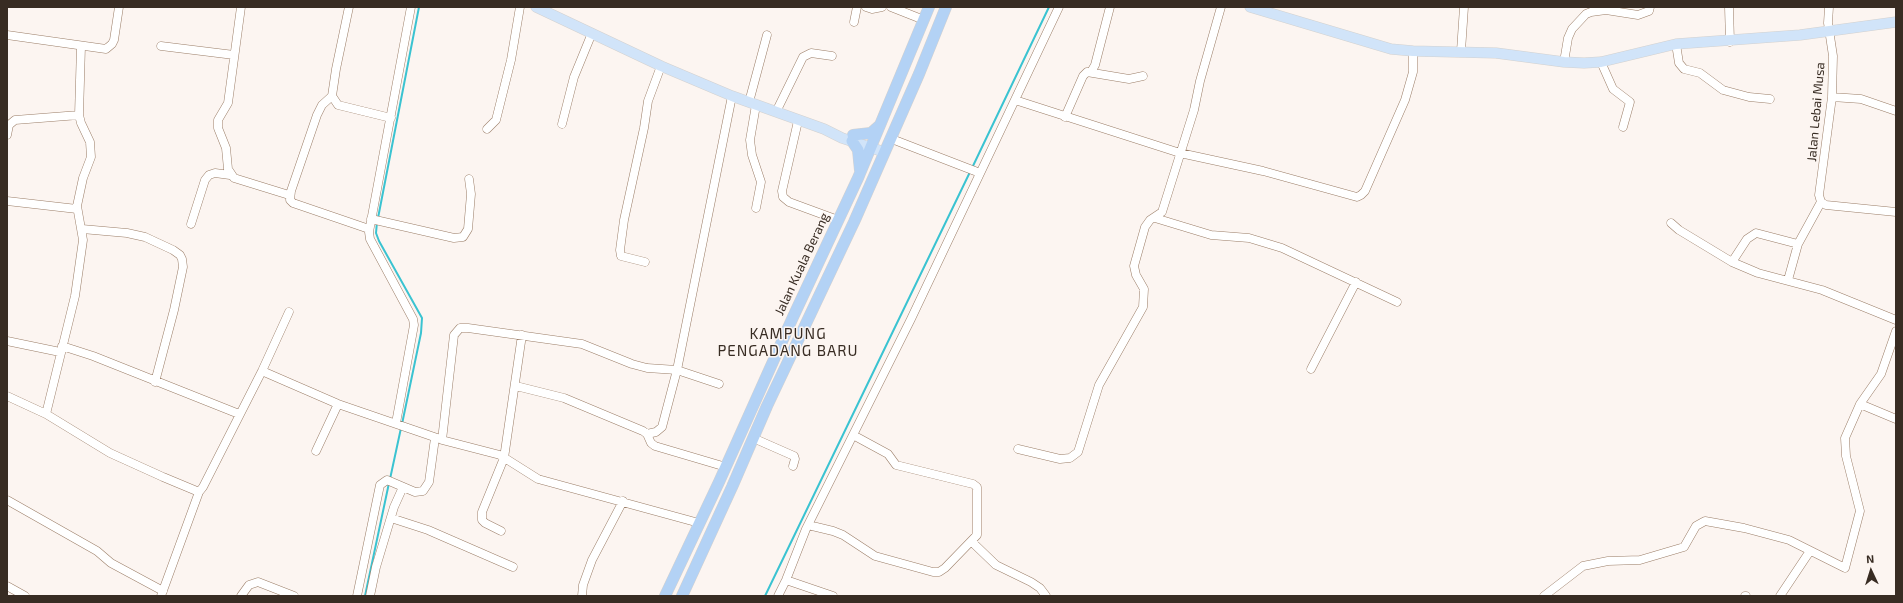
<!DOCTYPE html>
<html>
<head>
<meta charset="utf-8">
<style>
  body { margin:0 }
  #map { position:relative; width:1903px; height:603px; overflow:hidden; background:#fcf5f1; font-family:"Exo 2",sans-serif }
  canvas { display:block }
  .frame { position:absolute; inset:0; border:8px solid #382c23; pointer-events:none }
  .north { position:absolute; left:1851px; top:551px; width:40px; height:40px; -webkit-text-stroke:3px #fcf5f1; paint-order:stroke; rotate:356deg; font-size:11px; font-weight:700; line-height:16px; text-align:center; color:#382c23 }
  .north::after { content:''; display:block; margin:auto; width:14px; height:18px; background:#382c23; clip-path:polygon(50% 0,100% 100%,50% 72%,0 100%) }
</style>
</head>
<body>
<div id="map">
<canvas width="1903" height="603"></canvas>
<div class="frame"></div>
<div class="north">N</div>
</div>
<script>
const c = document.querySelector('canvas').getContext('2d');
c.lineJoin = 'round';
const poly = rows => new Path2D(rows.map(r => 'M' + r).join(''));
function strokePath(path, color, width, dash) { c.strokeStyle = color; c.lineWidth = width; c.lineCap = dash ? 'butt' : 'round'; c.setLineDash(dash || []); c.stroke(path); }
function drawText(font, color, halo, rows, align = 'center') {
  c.font = font + ' "Exo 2",sans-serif'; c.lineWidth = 3; c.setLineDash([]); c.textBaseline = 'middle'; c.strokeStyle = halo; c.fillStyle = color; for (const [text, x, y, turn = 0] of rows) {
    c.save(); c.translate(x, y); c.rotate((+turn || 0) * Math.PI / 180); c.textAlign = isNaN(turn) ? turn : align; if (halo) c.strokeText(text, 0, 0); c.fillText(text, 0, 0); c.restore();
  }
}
const stream = poly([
  [972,168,1049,7],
  [378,218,419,7],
  [377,222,376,233,379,241,422,318,421,333,402,424],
  [390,479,401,428],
  [365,596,389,483],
  [765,596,970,172]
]);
const minor = poly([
  [241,7,228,103,218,120,218,128,226,148,228,169,234,178,289,195],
  [349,7,336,69,332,96,338,105,391,118],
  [866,7,872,9,882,7],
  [891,7,924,20],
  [1729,7,1730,42],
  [1829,7,1828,23,1833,56,1832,97,1819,195,1821,202,1826,205,1896,212],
  [854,22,857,7],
  [7,35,106,49,112,44,114,40,119,7],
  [1676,44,1679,63,1684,69,1700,73,1723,90,1749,97,1770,99],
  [161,46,234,55],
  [1461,51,1464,7],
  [1564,62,1568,38,1572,29,1586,14,1591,12,1606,10,1638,15,1649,11,1650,7],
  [1601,62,1613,89,1630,102,1623,127],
  [1091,72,1095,65,1110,7],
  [332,96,322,105,317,115,291,191,290,200,293,203,369,229],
  [1832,97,1861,99,1896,111],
  [1015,100,1180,153,1263,171,1357,197,1361,195,1365,191,1405,100,1413,72,1413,51],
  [749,102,767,35],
  [776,112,803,57,811,53,832,56],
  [1065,117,1083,76,1087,72,1129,79,1143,76],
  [798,121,782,191,783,197,789,202,838,220],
  [562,124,574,77,592,33],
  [487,129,496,120,511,60,520,7],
  [7,135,9,125,15,120,79,115],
  [897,141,980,173],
  [7,201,77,209],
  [756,208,761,182,752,155,750,140,756,105],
  [1155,218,1211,235,1249,238,1282,248,1397,302],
  [371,219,454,238,463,237,468,229,471,194,469,179],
  [1671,223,1679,230,1732,262,1758,273,1822,290,1896,320],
  [191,224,205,180,209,175,215,173,230,175],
  [82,229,127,233,145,237,173,250,180,255,182,259,183,267,174,310,155,382],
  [645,262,621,256,620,250,624,220,644,128,648,101,661,66],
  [1732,262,1747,239,1756,233,1798,244],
  [1788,280,1798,244,1821,202],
  [1896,331,1881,374,1860,404,1896,419],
  [7,341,60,352],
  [62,346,93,356,239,414],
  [1311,369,1356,282],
  [262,371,338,404,440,439],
  [516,386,564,398,643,431,647,434,651,443,655,446,726,467],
  [7,396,46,414,110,453,163,477,199,492,203,487,262,371,289,312],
  [46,414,75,296,83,240,77,206,83,178,91,157,90,142,81,123,79,115,81,46],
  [396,423,414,325,413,319,370,239,369,232,411,7],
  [647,434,656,432,662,427,677,370,719,384],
  [753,438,794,456,795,459,793,466],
  [1018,449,1060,459,1070,458,1078,452,1099,385,1143,307,1144,289,1136,275,1134,266,1145,227,1150,220,1162,212,1194,110,1200,81,1221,7],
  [316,451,338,404],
  [7,500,97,551,111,563,163,591],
  [391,518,428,530,513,567],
  [699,523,538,479,500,455,442,440,454,335,460,328,468,328,582,344,632,364,647,368,677,370,732,96],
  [808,525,833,531,843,535,875,556,933,572,939,572,945,568,977,535,977,487,973,484,896,465,888,454,853,435],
  [501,531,485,523,482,520,482,512,504,458,522,335],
  [972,542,996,565,1031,582,1040,588,1046,596],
  [786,580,833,596],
  [7,586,25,596],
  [161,596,199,492],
  [241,596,249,585,258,582,294,596],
  [357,596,380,485,387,480,415,492,423,491,429,482,435,438],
  [370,596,376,567,394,507,403,487],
  [582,596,583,585,592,560,623,501],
  [778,596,786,580,806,529,911,319,1059,7],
  [1544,596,1583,566,1608,561,1640,560,1684,547,1696,526,1705,521,1744,528,1789,540,1845,568,1860,511,1846,456,1845,438,1860,404],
  [1745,596,1746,596],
  [1780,596,1810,551]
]);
const major = poly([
  [536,7,661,66,732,96,824,129,842,138,884,152],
  [1250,7,1391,49,1413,51,1496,53,1564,62,1584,63,1601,62,1676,44,1800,35,1896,22]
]);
const highway = poly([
  [853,135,871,133,880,125],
  [852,141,858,150,860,170],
  [665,596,719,482,793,317,858,178,929,7],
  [682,596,732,487,767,406,854,222,919,74,946,7]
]);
const streetNames = [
  ["Jalan Lebai Musa",1816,112,-85],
  ["Jalan Kuala Berang",802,264,-65]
];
const quarterNames = [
  ["KAMPUNG",788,334],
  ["PENGADANG BARU",788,351]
];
strokePath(stream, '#3ac3d1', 2);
strokePath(minor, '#9b7e68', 9);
strokePath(major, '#d3d1cf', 11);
strokePath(highway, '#d3d1cf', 12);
strokePath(minor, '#fff', 8);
strokePath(major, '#d1e4f9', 10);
strokePath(highway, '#b3d2f5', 11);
drawText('13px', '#382c23', '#fcf5f1', streetNames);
c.letterSpacing = '1px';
drawText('15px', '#382c23', '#fcf5f1', quarterNames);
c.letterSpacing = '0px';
</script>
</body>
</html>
